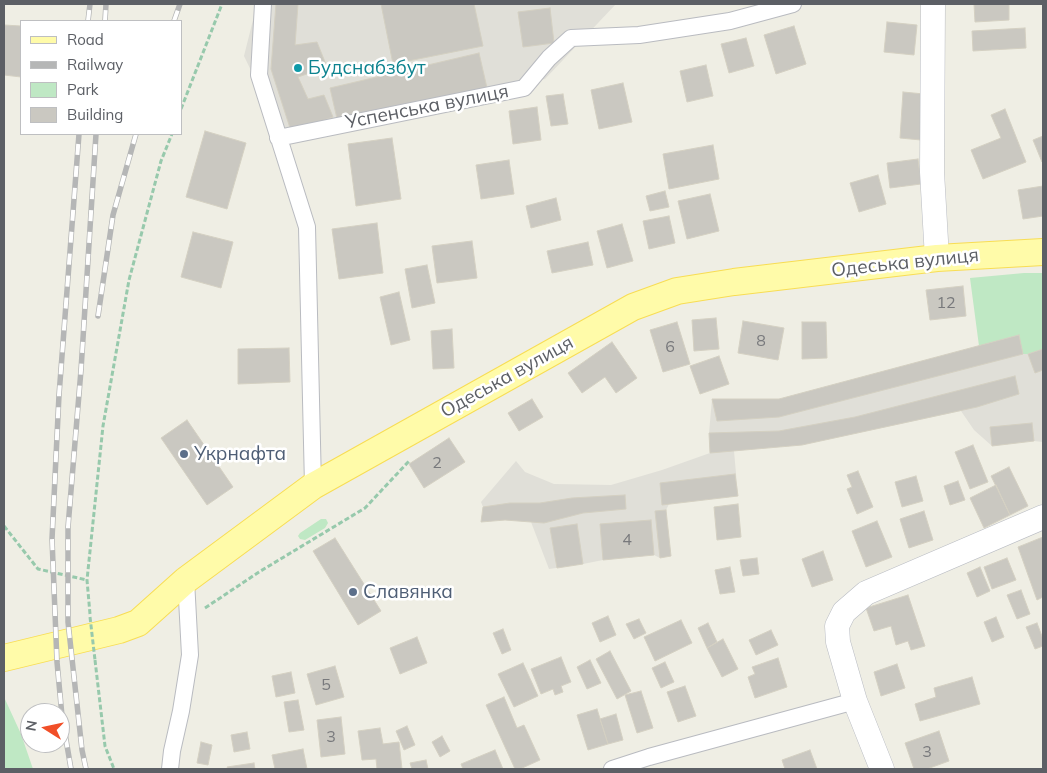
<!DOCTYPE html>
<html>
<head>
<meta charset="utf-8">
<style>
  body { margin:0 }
  #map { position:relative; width:1047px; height:773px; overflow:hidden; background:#efeee4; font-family:Mulish,sans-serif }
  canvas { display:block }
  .frame { position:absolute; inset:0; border:5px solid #5c5f65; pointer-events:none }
  .legend { position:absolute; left:20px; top:20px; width:162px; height:115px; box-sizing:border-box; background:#fff; border:1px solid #bebfc1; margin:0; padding:6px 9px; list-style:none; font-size:15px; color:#5c5f65 }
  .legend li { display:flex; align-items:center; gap:10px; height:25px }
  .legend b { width:25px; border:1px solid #bebfc1 }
  .north { position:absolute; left:20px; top:703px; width:50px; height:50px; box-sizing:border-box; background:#fff; border:1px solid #bebfc1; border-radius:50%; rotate:280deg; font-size:14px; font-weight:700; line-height:20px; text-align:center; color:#5c5f65 }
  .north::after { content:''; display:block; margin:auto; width:18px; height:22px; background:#f14f28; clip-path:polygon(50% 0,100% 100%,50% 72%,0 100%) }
</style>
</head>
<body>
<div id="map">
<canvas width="1047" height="773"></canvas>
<div class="frame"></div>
<ul class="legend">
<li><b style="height:6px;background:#fffba9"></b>Road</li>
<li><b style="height:6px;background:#b5b6b6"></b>Railway</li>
<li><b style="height:14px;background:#bfe8c4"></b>Park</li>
<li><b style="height:14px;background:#cac8c1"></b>Building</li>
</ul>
<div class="north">N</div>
</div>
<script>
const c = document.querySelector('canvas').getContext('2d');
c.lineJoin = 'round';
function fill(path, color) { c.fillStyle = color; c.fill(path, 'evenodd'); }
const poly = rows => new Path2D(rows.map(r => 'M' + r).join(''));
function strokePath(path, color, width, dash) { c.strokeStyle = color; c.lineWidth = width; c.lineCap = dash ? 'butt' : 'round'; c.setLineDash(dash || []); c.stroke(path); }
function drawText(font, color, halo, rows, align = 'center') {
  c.font = font + ' Mulish,sans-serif'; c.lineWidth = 5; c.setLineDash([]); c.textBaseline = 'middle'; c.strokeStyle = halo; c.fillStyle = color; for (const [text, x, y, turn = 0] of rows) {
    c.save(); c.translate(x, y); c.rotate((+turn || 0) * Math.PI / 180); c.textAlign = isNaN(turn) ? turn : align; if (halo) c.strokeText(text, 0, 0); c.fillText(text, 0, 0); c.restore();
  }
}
const industrial = poly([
  [257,4,616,4,545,79,285,141,244,56],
  [1019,335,1028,354,1043,349,1043,442,1034,441,992,446,974,430,961,411,802,445,734,451,738,496,669,504,666,510,671,556,660,558,654,555,603,560,583,564,549,569,531,522,505,520,481,522,483,507,481,502,516,461,525,472,554,484,611,485,662,470,710,453,709,433,712,399,779,399]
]);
const green = poly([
  [1024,273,1043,273,1043,349,1028,354,1023,354,1019,335,979,346,970,278],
  [321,519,326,519,328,523,325,528,305,540,300,539,298,536,300,533],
  [4,697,21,734,33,769,4,769]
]);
const building = poly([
  [276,4,298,4,295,45,317,42,327,67,298,77,308,99,324,95,333,117,291,131,271,69,276,4],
  [381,4,474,4,483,46,393,64,381,4],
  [974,4,1009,4,1009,20,975,22,974,4],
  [550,8,554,43,523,47,518,12,550,8],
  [887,22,917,25,914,55,884,52,887,22],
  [4,25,21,26,21,77,4,75,4,25],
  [794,26,806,64,776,74,764,35,794,26],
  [1025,28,1026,48,973,51,972,31,1025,28],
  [746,38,754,66,729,73,721,44,746,38],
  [479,53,487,88,338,123,330,88,479,53],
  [706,65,713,96,687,102,680,71,706,65],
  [623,83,632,122,599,129,591,90,623,83],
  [903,92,924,94,921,140,900,138,903,92],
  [563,94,568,124,551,126,546,96,563,94],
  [537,107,541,140,513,144,509,111,537,107],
  [1005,109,1026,162,983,179,971,150,1001,138,991,115,1005,109],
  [205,131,246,143,227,209,186,197,205,131],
  [1043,136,1043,161,1042,162,1033,140,1043,136],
  [392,138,401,199,356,206,348,144,392,138],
  [713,145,719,179,669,189,663,154,713,145],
  [918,159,921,184,890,188,887,163,918,159],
  [509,160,514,194,481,199,476,165,509,160],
  [878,175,886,204,859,212,850,183,878,175],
  [1043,186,1043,216,1023,219,1018,190,1043,186],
  [665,191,669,207,650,211,646,196,665,191],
  [710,194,719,231,687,239,678,201,710,194],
  [556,198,561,220,531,228,526,206,556,198],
  [669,216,675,243,649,249,643,221,669,216],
  [377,223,383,273,339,279,332,229,377,223],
  [622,224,633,261,607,268,597,231,622,224],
  [193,232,233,242,221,288,181,277,193,232],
  [472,241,477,278,437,283,432,246,472,241],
  [588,242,593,265,552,273,547,251,588,242],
  [427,265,435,303,412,308,405,269,427,265],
  [963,286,966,316,930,320,926,290,963,286],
  [399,292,410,340,391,345,380,297,399,292],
  [716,318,719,349,694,351,692,320,716,318],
  [743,321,784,328,778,360,738,353,743,321],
  [677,322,690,364,663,372,650,330,677,322],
  [802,322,826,322,827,358,802,359,802,322],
  [452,329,454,368,433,369,431,331,452,329],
  [1019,335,1023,354,779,417,717,421,712,399,779,399,1019,335],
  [612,342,637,378,616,393,605,377,582,393,568,373,612,342],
  [289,348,290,382,238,384,238,349,289,348],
  [1043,349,1043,370,1035,373,1028,354,1043,349],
  [719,356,729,384,700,394,690,366,719,356],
  [1015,376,1019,394,977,407,802,445,710,453,709,433,779,431,855,417,1015,376],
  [532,399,543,417,519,431,508,413,532,399],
  [187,420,233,487,207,505,161,438,187,420],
  [1032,423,1034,441,992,446,990,427,1032,423],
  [449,438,465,462,424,488,409,464,449,438],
  [973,445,988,482,970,489,955,452,973,445],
  [1009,467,1028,506,1010,515,991,476,1009,467],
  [858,471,873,507,857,514,847,489,852,487,847,475,858,471],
  [735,474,738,496,662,505,660,483,735,474],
  [916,476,923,501,902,507,895,482,916,476],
  [958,481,965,500,950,505,944,486,958,481],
  [996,485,1010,515,984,528,970,498,996,485],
  [625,495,626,509,583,513,544,523,505,520,481,522,483,507,510,503,540,503,572,498,625,495],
  [738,504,741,537,717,540,714,507,738,504],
  [666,510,671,556,660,558,655,511,666,510],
  [924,511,933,540,909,548,900,519,924,511],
  [651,520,654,555,603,560,600,524,651,520],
  [877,521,892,557,866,567,852,531,877,521],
  [577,524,583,564,557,568,550,528,577,524],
  [1043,537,1043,597,1037,600,1018,547,1043,537],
  [335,538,381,611,358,625,313,551,335,538],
  [823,551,833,580,812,587,802,559,823,551],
  [757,558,759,574,743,576,740,560,757,558],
  [1007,558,1016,580,992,589,984,567,1007,558],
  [730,567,735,592,720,594,715,570,730,567],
  [980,567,990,591,977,597,967,573,980,567],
  [1021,590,1030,614,1017,619,1007,595,1021,590],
  [908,595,925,646,911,650,908,641,896,645,891,626,874,631,866,608,908,595],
  [608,616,616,635,600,642,592,623,608,616],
  [996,617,1004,637,992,642,984,622,996,617],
  [639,619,646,633,634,639,626,624,639,619],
  [681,620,692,643,655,661,644,637,681,620],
  [708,623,717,642,707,648,698,628,708,623],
  [1037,623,1043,639,1043,646,1035,649,1026,627,1037,623],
  [503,629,511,650,502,654,493,633,503,629],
  [771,630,778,645,756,655,749,640,771,630],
  [417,637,427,663,400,674,390,648,417,637],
  [723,639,738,669,722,677,707,648,723,639],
  [610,651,631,691,617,699,596,659,610,651],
  [561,657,571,682,561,686,563,692,555,695,553,689,541,694,531,669,561,657],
  [778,658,787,687,755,698,748,677,755,674,752,667,778,658],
  [590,660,601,683,587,689,577,667,590,660],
  [665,662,674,682,661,688,652,668,665,662],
  [523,663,538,696,514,707,498,674,523,663],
  [897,664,905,688,881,696,874,672,897,664],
  [335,666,344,697,316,705,307,674,335,666],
  [291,672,295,693,276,697,272,676,291,672],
  [972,677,980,704,920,721,915,704,936,697,934,688,972,677],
  [685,686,696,716,678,722,667,692,685,686],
  [641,691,653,728,637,733,625,695,641,691],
  [504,697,517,728,524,725,540,760,520,769,515,769,486,705,504,697],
  [298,700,304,730,289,732,284,702,298,700],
  [597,709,608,744,588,750,577,715,597,709],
  [616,714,623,740,608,744,600,719,616,714],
  [341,717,345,754,321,757,317,720,341,717],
  [407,726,415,745,404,750,396,731,407,726],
  [380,728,383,744,399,742,402,769,377,769,376,759,362,760,358,731,380,728],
  [939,731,949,761,927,769,914,769,905,743,939,731],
  [247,732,250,749,234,752,231,735,247,732],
  [442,736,450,751,440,757,432,742,442,736],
  [201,742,212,745,208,765,197,763,201,742],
  [303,749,307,769,275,769,272,755,303,749],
  [495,750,503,769,463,769,461,764,495,750],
  [810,750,817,769,785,769,782,760,810,750],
  [426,760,428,769,412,769,410,763,426,760],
  [254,763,255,769,228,769,227,767,254,763]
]);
const path = poly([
  [181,109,222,4],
  [4,526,38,569,87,580],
  [205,608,259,572,365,508,410,460],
  [90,614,87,580,103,426,129,280,161,161,172,134],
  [95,660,105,746,114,769]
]);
const street = poly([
  [263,4,259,75,307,227,313,486],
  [278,138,524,88,549,58,571,38,639,35,730,21,793,4],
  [170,769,172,751,181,711,190,655,186,580],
  [612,769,649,757,855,701]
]);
const secondary = poly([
  [933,4,932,172,937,258],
  [882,769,855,701,838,642,837,626,844,612,866,593,1043,517]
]);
const primary = poly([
  [4,658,119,630,138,623,186,580,313,486,633,307,677,291,734,282,937,258,1043,252]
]);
const rail = poly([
  [88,21,90,4],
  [105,21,106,4],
  [174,21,180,4],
  [98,316,113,215,136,134],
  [71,769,62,716,57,662,52,539,59,395,79,134],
  [86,769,82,750,68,622,68,527,81,370,96,134]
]);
const pathBridge = poly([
  [90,617,95,660]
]);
const markers = [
  [298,68,5,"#0f9aa8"],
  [184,454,5,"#5c6f8a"],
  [353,592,5,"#5c6f8a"]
];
const numberNames = [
  ["12",946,303],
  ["8",761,341],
  ["6",670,347],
  ["2",437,463],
  ["4",627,540],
  ["5",326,685],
  ["3",331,737],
  ["3",927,752]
];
const cultureNames = [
  ["Будснабзбут",308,68]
];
const streetNames = [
  ["Успенська вулиця",427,107,-11],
  ["Одеська вулиця",905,263,-6],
  ["Одеська вулиця",507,377,-29]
];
const serviceNames = [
  ["Укрнафта",194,454],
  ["Славянка",363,592]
];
fill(industrial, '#e0dfd8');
fill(green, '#bfe8c4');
fill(building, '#cac8c1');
strokePath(building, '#d4d0c2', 1);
strokePath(street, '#b9bbc0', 18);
strokePath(secondary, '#b9bcc3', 25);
strokePath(primary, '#f8dd54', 28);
strokePath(path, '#97c9ac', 3, [5, 2.5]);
strokePath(street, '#fff', 16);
strokePath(secondary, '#fff', 24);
strokePath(primary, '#fffba9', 26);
strokePath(rail, '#b5b6b6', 5.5);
strokePath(rail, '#fff', 4, [11]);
strokePath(pathBridge, '#97c9ac', 3, [5, 2.5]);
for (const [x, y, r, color] of markers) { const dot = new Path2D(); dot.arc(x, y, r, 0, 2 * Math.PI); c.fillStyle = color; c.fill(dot); strokePath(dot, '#fff', 2); }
drawText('16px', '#78797c', null, numberNames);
drawText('19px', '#0d838f', '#fff', cultureNames, 'left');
drawText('19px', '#5c5f65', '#fff', streetNames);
drawText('19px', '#4e5e75', '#fff', serviceNames, 'left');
</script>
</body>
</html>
